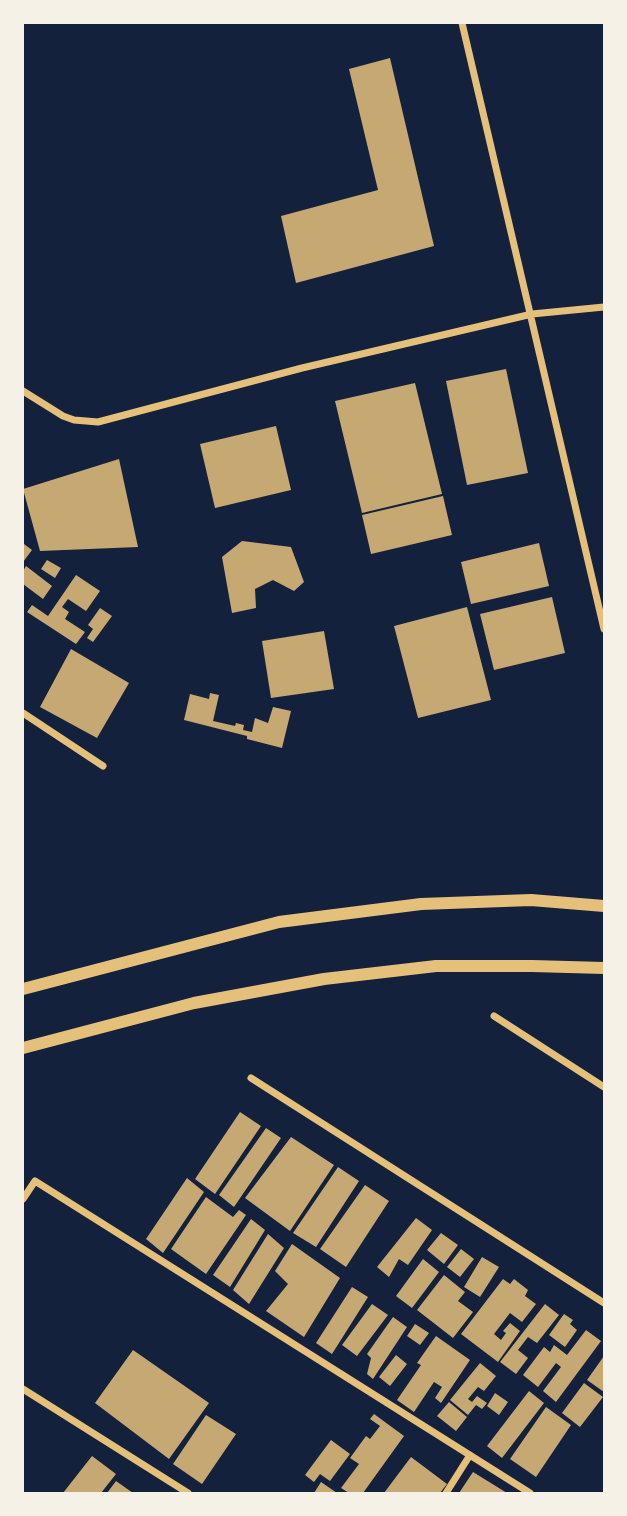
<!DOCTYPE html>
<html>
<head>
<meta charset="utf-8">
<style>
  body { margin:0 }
  #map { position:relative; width:627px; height:1516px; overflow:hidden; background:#14213d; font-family:Quicksand,sans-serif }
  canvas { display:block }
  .frame { position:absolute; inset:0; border:24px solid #f6f1e7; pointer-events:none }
</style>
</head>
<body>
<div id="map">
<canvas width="627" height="1516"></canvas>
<div class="frame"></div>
</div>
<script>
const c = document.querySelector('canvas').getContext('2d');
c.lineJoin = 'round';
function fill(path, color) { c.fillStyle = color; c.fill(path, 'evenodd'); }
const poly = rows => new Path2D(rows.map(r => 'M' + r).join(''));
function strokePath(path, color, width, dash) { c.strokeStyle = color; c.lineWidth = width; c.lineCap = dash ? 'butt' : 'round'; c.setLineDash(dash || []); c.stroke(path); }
const building = poly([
  [390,58,434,246,296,283,281,216,378,190,349,69],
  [506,369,528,473,467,485,446,381],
  [415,383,442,494,362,513,335,401],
  [276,426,291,490,215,508,200,444],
  [119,459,138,547,40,551,23,489],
  [443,496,452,535,371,554,362,515],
  [242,541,291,547,304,582,294,591,273,580,255,589,256,608,232,613,222,557],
  [539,543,549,586,471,604,461,562],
  [24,544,32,550,23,562,23,546],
  [47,560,61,568,55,578,41,569],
  [26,566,52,586,43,599,23,584,23,571],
  [76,575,100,591,86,611,68,599,62,607,69,612,65,619,85,632,76,644,27,612,32,605,48,616],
  [552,597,565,653,494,670,480,614],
  [467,607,491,700,418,718,394,626],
  [100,608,112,616,93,642,87,638,93,629,88,625],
  [324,631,334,689,271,698,262,641],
  [71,649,129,683,97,738,40,707],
  [210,693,219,695,213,721,235,726,236,723,244,725,243,730,252,732,255,718,268,723,273,707,291,711,282,748,247,739,247,736,184,720,190,694,209,699],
  [240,1112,261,1126,215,1194,195,1179],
  [266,1128,281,1138,234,1207,219,1195],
  [291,1137,334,1165,290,1231,245,1198],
  [338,1167,359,1181,316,1247,293,1233],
  [187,1178,204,1192,163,1253,146,1239],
  [365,1185,389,1201,346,1267,320,1249],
  [206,1197,233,1217,239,1210,246,1215,206,1274,171,1249],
  [416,1218,432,1230,408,1265,399,1259,389,1277,377,1267],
  [251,1219,265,1230,230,1287,213,1275],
  [441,1233,458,1245,444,1264,427,1250],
  [268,1234,284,1248,249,1304,233,1290],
  [292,1244,340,1278,304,1337,266,1311,288,1284,275,1271],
  [461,1249,474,1259,460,1277,447,1267],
  [482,1257,499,1267,480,1297,464,1287],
  [423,1259,439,1272,412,1308,396,1296],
  [444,1275,465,1292,458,1301,473,1312,453,1338,417,1310],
  [503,1279,510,1284,514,1279,528,1290,525,1296,536,1304,522,1322,510,1313,494,1334,501,1340,506,1333,503,1331,510,1323,520,1331,498,1362,461,1334],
  [352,1287,368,1297,332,1354,316,1343],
  [372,1304,388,1315,357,1356,342,1345],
  [545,1304,559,1315,537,1343,528,1337,518,1350,528,1358,516,1374,500,1362],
  [564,1314,573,1320,570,1324,577,1330,565,1347,549,1335],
  [393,1317,407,1327,373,1379,367,1374,371,1358,367,1354],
  [415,1324,429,1333,420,1345,407,1336],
  [586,1330,601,1341,556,1402,543,1391,561,1367,556,1363,538,1387,523,1375,544,1347,550,1352,554,1345,567,1355],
  [436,1336,470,1360,441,1403,435,1398,442,1387,434,1382,414,1412,397,1400,421,1365,417,1363],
  [133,1350,209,1403,169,1459,95,1403],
  [396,1355,407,1364,390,1386,379,1377],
  [604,1356,604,1392,587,1380],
  [480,1363,496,1376,484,1391,478,1387,468,1399,472,1402,477,1396,487,1403,482,1409,476,1405,468,1415,450,1400],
  [584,1383,603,1397,580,1427,562,1413],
  [529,1391,544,1403,502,1458,487,1446],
  [495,1393,508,1402,499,1415,487,1406],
  [449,1402,467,1417,456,1431,437,1416],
  [546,1407,571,1425,536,1477,510,1459],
  [374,1414,404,1436,363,1493,349,1493,341,1488,359,1464,350,1458,366,1436,370,1439,380,1426,370,1419],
  [206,1415,236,1434,202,1484,173,1464],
  [331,1440,350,1454,330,1481,320,1474,314,1482,305,1475],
  [92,1456,116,1474,101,1493,63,1493],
  [411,1457,447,1484,440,1493,384,1493],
  [473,1472,507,1493,459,1493],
  [116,1481,133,1493,107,1493],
  [321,1482,337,1493,314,1493]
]);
const minor = poly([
  [462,23,604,629],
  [23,391,63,416,74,420,98,422,302,368,532,314,604,307],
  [23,713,103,766],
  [494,1016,604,1087],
  [251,1078,604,1303],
  [23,1199,35,1181,530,1493],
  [23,1389,188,1493],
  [446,1493,470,1455]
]);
const tertiary = poly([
  [23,989,279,922,421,904,531,900,604,906],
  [23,1048,194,1003,324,979,436,966,532,966,604,968]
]);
fill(building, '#c6a872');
strokePath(minor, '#e5c07b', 7);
strokePath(tertiary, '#e5c07b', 12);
</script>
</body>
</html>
